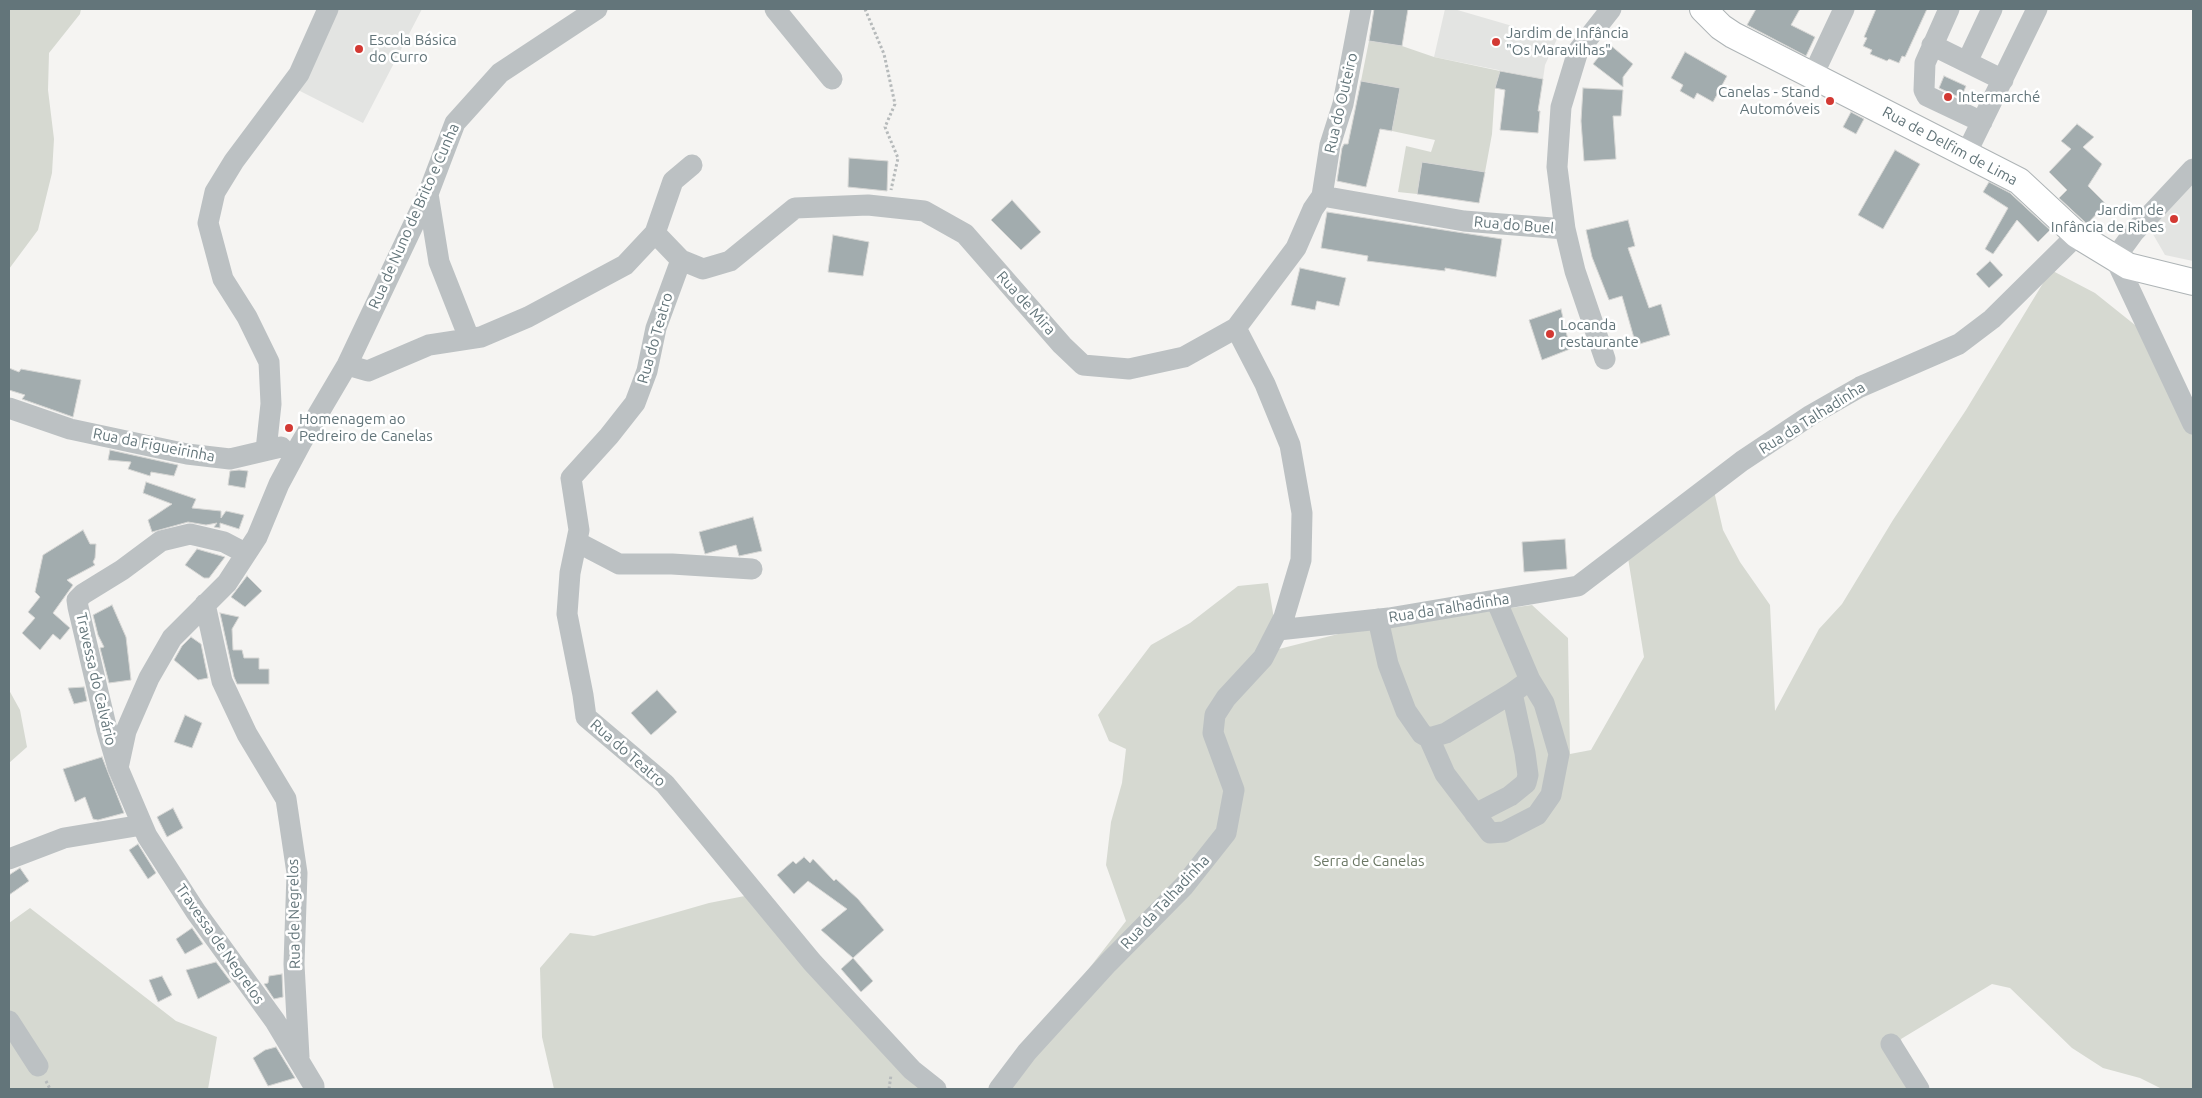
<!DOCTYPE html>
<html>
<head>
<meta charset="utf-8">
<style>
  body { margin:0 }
  #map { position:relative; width:2202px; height:1098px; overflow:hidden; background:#f5f4f2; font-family:Ubuntu,sans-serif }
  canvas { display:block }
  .frame { position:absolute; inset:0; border:10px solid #63757a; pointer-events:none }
</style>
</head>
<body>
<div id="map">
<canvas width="2202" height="1098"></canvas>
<div class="frame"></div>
</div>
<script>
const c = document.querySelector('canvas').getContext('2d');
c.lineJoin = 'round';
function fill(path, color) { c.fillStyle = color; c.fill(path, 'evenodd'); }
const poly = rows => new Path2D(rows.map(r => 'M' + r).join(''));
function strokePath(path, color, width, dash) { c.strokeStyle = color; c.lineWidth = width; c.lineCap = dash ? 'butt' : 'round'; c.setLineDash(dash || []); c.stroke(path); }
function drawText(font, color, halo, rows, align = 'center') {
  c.font = font + ' Ubuntu,sans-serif'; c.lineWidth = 5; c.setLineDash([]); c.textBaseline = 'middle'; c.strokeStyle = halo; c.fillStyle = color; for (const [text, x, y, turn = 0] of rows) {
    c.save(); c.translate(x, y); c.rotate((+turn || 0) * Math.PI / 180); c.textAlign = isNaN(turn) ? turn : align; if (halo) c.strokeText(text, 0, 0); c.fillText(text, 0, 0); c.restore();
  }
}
const built = poly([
  [335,9,422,9,363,123,298,90],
  [1445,9,1454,9,1557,39,1545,65,1543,79,1434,57],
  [2193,178,2193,261,2165,255,2150,229]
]);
const green = poly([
  [9,9,81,9,80,14,49,53,48,90,54,139,52,173,38,230,9,269],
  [1369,41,1402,46,1434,57,1500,71,1495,88,1492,134,1485,172,1422,162,1417,194,1398,192,1406,146,1431,152,1435,140,1392,131,1400,88,1361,81],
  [2051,270,2095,293,2145,333,2193,434,2193,1089,2162,1089,2140,1078,2103,1068,2072,1048,2010,988,1992,984,1901,1039,1908,1079,1912,1089,984,1089,998,1085,1126,921,1106,865,1111,822,1122,783,1126,749,1109,741,1098,715,1151,645,1190,623,1238,586,1268,583,1279,649,1354,630,1532,605,1568,638,1570,754,1591,750,1644,657,1628,558,1714,491,1723,530,1740,562,1770,605,1775,711,1819,629,1842,604,1893,520,1966,410],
  [9,690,20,710,27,747,9,763],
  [760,893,940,1089,554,1089,542,1037,540,968,570,933,594,936,709,903],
  [30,908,176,1021,217,1037,208,1089,9,1089,9,923]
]);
const building = poly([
  [1374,9,1408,9,1402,46,1369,41,1374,9],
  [1756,9,1800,9,1791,25,1815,37,1806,56,1747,25,1756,9],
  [1876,9,1927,9,1905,57,1902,56,1899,63,1889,59,1887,61,1870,54,1872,50,1863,46,1867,38,1864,37,1876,9],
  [1609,44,1633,64,1623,77,1623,87,1593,64,1609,44],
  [1685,52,1727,76,1713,102,1697,93,1694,99,1680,91,1683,85,1671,78,1685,52],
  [1500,71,1543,79,1538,111,1540,111,1538,133,1500,130,1505,90,1495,88,1500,71],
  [1944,76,1966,86,1961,98,1939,88,1944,76],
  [1361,81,1400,88,1392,131,1380,129,1366,187,1337,181,1342,148,1344,144,1348,144,1361,81],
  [1583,88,1623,90,1621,116,1613,116,1616,159,1584,161,1581,121,1583,88],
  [1851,112,1864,119,1856,134,1843,127,1851,112],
  [2077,124,2094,137,2083,147,2102,164,2088,186,2106,204,2087,224,2059,198,2067,190,2049,172,2071,149,2061,141,2077,124],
  [1895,150,1920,164,1883,229,1858,215,1895,150],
  [849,158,888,161,887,191,848,187,849,158],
  [1422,162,1485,172,1479,203,1417,194,1422,162],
  [1989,182,2010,193,2050,230,2038,242,2017,220,1993,254,1985,249,2008,208,1983,192,1989,182],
  [1012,200,1041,232,1021,250,991,220,1012,200],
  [1327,212,1502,239,1496,277,1445,268,1445,271,1367,261,1368,256,1321,248,1327,212],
  [1628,220,1635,246,1628,248,1649,308,1661,304,1670,335,1636,345,1622,296,1609,300,1592,257,1586,230,1628,220],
  [833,235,869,242,863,276,828,272,833,235],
  [1990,261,2003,275,1989,288,1976,274,1990,261],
  [1300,268,1346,278,1339,306,1317,301,1315,310,1291,305,1300,268],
  [1561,309,1570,349,1542,360,1529,320,1561,309],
  [9,368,19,372,21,369,81,380,73,417,22,399,25,395,9,390,9,368],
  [110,450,178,465,174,476,151,472,150,476,128,469,131,462,108,460,110,450],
  [239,470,248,471,245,488,228,485,230,471,239,470],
  [146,482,196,499,192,508,221,511,221,518,226,511,244,515,239,529,220,523,220,528,214,527,217,523,206,525,188,522,152,532,148,520,172,504,143,493,146,482],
  [753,517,762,551,739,556,736,545,705,554,699,532,753,517],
  [83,530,90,544,96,544,95,558,93,562,95,565,67,580,73,585,53,613,70,628,60,640,53,634,40,650,22,633,35,618,28,612,40,597,35,592,43,555,83,530],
  [1565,539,1567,569,1524,572,1522,542,1565,539],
  [197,549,225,557,209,578,204,578,185,565,197,549],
  [247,576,262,591,245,607,231,597,247,576],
  [112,605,126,637,131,680,109,683,100,648,104,647,98,635,93,615,112,605],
  [220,613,239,617,232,629,233,650,242,650,244,658,259,658,259,669,269,669,269,684,237,684,234,677,220,613],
  [191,637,201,644,208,678,198,680,174,660,182,646,191,637],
  [84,687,87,701,74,704,68,688,84,687],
  [657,690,677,712,651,735,631,713,657,690],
  [185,715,202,723,192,748,174,742,185,715],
  [102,757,124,813,98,820,93,819,85,797,75,802,63,769,102,757],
  [173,808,183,828,167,837,157,817,173,808],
  [138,844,156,873,148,879,129,850,138,844],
  [804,857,810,863,813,859,834,881,836,879,858,899,884,930,853,958,821,930,847,909,808,881,794,894,777,875,793,861,796,864,804,857],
  [20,868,29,881,9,895,9,875,20,868],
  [192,928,203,944,185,954,176,939,192,928],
  [853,958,873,981,861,992,841,969,853,958],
  [216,962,231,982,198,999,186,970,216,962],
  [282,974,283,997,274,999,264,984,268,983,269,976,282,974],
  [162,976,172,995,158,1002,149,980,162,976],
  [276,1047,295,1078,268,1086,253,1058,265,1050,276,1047]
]);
const path = poly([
  [865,9,884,54,895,104,885,127,898,158,891,190],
  [46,1081,50,1089],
  [889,1089,891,1075]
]);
const minor = poly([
  [775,9,832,79],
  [1949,9,1925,63,1924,90,1927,96,1982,122],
  [1932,45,2003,80],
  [1967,62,1992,9],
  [1813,75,1844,9],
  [1966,154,2037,9],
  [2193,169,2134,232,2115,258,2193,424],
  [428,194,439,262,469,338],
  [1322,196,1464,221,1565,229],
  [655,233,681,260,703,269,730,261,795,208,868,205,924,211,965,234,1062,345,1083,365,1129,369,1184,357,1236,328,1296,248,1313,209,1322,196,1330,145,1343,104,1361,9],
  [681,260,656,328,647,371,635,403,609,436,571,478,579,530,570,573,567,614,583,695,586,717,665,784,812,962,912,1070,936,1089],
  [1605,359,1575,271,1565,229,1557,167,1561,107,1578,51,1611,9],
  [347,365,368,371,429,345,481,337,528,317,625,265,655,233,673,181,692,165],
  [9,408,70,429,187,454,230,459,281,447],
  [266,450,271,404,269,362,247,317,223,279,208,223,215,192,234,161,299,74,328,9],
  [577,542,619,564,672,564,752,569],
  [245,553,224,542,190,534,161,541,122,570,83,594,77,600,78,607,107,730,118,768,147,836,196,912,275,1021,314,1086,314,1089],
  [205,604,222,681,247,734,286,799,297,873,294,964,299,1057],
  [1378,619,1388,664,1406,711,1422,734,1429,738,1446,733,1512,693,1530,680],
  [1278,630,1389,618,1578,586,1742,461,1811,415,1860,387,1959,344,1992,319,2077,235],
  [1429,738,1445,774,1490,833,1504,832,1537,815,1551,795,1559,754,1544,703,1530,680,1496,600],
  [118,768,126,731,149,678,172,638,227,583,257,537,279,484,301,443,347,365,428,194,455,123,500,73,597,9],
  [1475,814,1510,796,1526,783,1528,775,1525,753,1512,693],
  [9,859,64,838,142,825],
  [9,1021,38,1066],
  [1891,1044,1919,1089],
  [999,1089,1027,1052,1108,963,1184,886,1226,833,1234,790,1213,733,1215,715,1226,698,1263,658,1284,617,1301,560,1302,513,1290,445,1265,384,1236,328]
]);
const major = poly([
  [1703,9,1721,27,1733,35,2019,181,2077,235,2128,266,2193,282]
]);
const markers = [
  [1496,42,5,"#d33933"],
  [359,49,5,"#d33933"],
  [1948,97,5,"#d33933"],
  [1830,101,5,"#d33933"],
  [2174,219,5,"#d33933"],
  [1550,334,5,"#d33933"],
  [289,428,5,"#d33933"]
];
const poiNames = [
  ["Jardim de Infância",1506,33],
  ["\"Os Maravilhas\"",1506,50],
  ["Escola Básica",369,40],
  ["do Curro",369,57],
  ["Canelas - Stand",1820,92,"right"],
  ["Automóveis",1820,109,"right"],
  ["Intermarché",1958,97],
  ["Jardim de",2164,210,"right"],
  ["Infância de Ribes",2164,227,"right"],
  ["Locanda",1560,325],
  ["restaurante",1560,342],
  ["Homenagem ao",299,419],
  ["Pedreiro de Canelas",299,436]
];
const streetNames = [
  ["Rua do Outeiro",1341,103,-77],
  ["Rua de Delfim de Lima",1950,146,28],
  ["Rua de Nuno de Brito e Cunha",414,216,-66],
  ["Rua do Buel",1514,225,5],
  ["Rua de Mira",1026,303,48],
  ["Rua do Teatro",655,338,-74],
  ["Rua da Talhadinha",1812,418,-32],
  ["Rua da Figueirinha",154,445,11],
  ["Rua da Talhadinha",1449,608,-9],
  ["Travessa do Calvário",96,679,77],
  ["Rua do Teatro",628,753,41],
  ["Rua da Talhadinha",1165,902,-47],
  ["Rua de Negrelos",294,914,-91],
  ["Travessa de Negrelos",220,944,55]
];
const parkNames = [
  ["Serra de Canelas",1369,861]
];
fill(built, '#e3e4e2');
fill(green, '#d6d9d1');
fill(building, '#a2acae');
strokePath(building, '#d6d6d4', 1);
strokePath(major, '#aeb4b6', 28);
strokePath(path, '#b6babb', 3, [2.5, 2.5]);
strokePath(minor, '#bcc1c3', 21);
strokePath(major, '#fff', 26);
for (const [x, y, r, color] of markers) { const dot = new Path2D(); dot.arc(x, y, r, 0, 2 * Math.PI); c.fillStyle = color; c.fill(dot); strokePath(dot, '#fff', 2); }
drawText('15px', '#63757a', '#fff', poiNames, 'left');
drawText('15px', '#63757a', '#fff', streetNames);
drawText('15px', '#6c7865', '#fff', parkNames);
</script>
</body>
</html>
